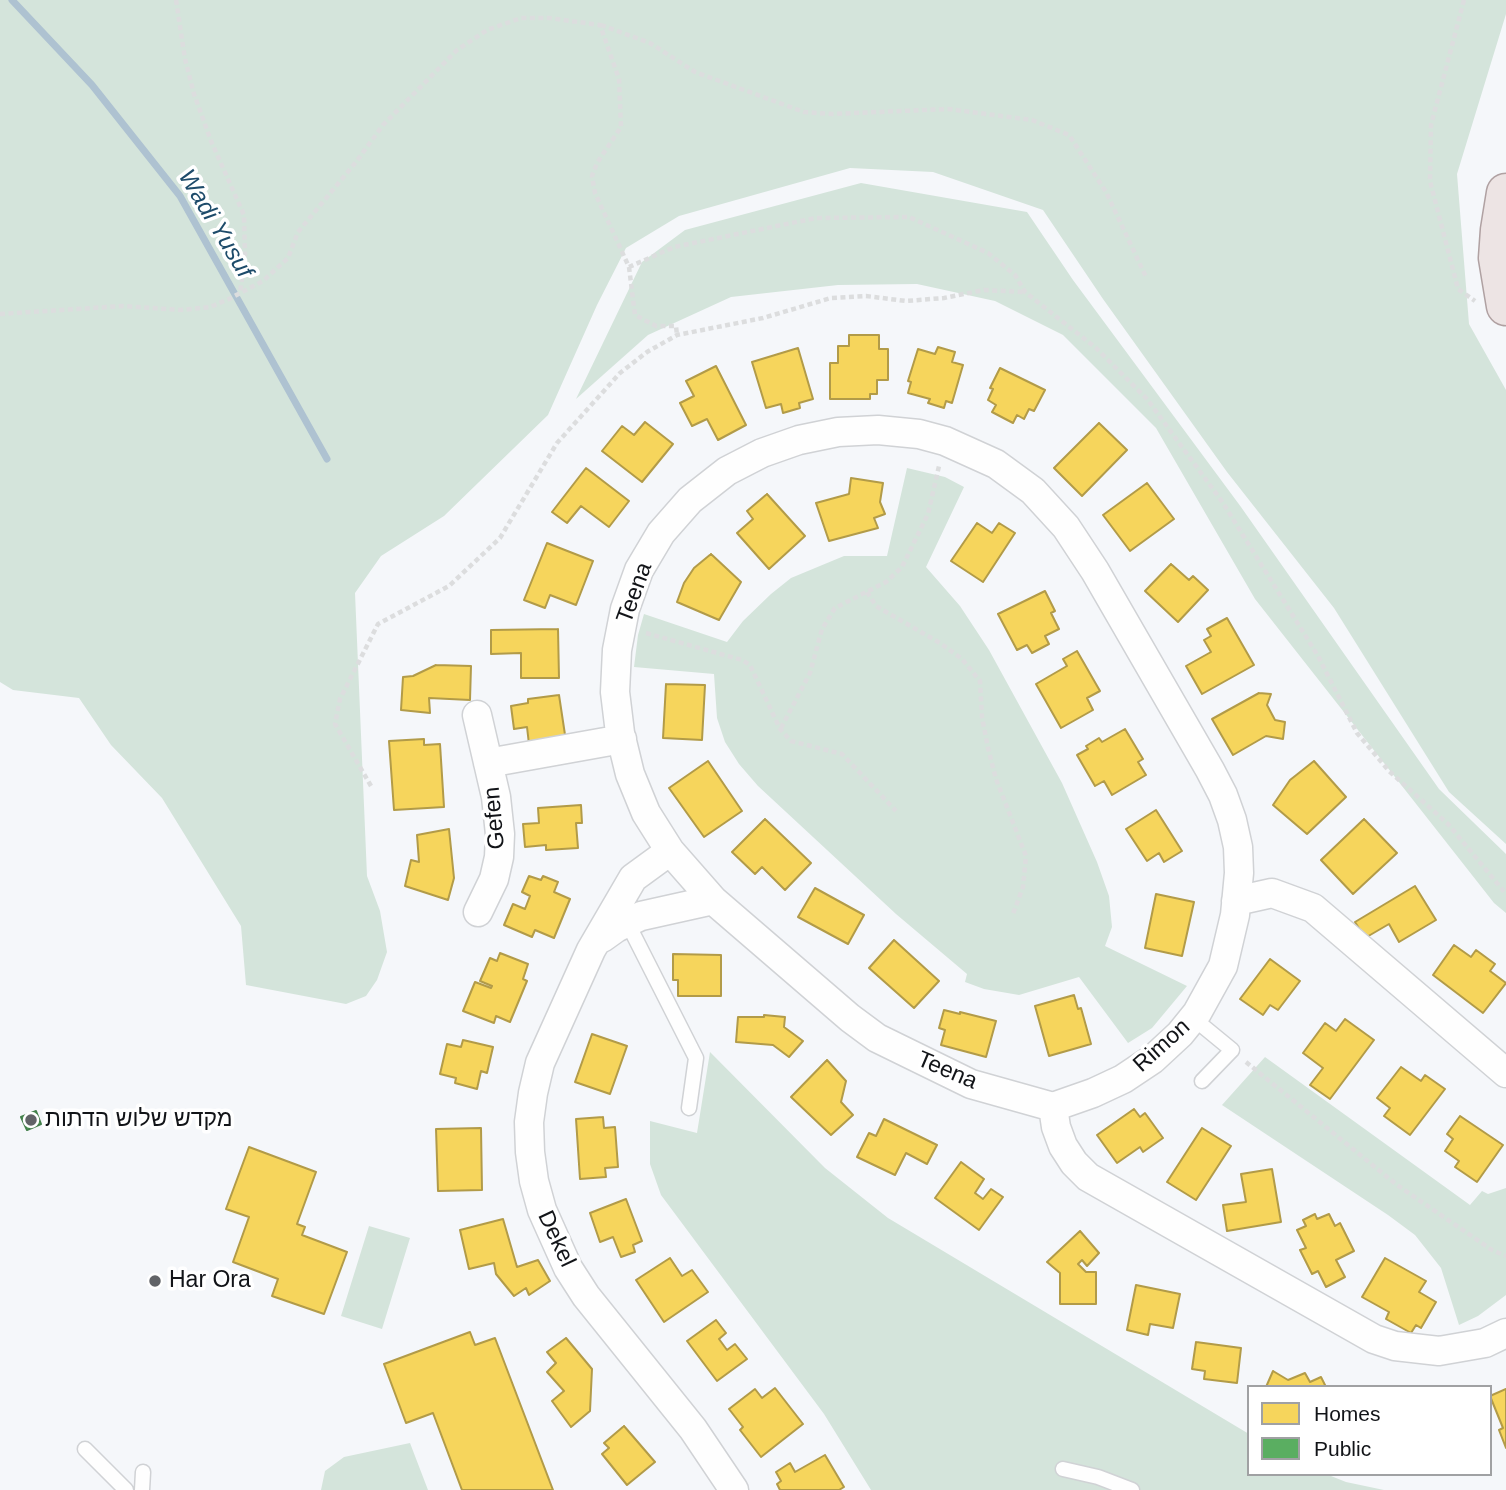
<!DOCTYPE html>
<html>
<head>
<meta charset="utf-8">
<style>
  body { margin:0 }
  #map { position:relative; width:1506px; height:1490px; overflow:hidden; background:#f5f7fa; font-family:Helvetica,sans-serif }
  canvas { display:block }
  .legend { position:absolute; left:1247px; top:1385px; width:245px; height:91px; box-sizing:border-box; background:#fff; border:2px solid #a0a1a3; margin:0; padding:9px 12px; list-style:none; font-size:21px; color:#121418 }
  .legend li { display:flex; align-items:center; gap:14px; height:35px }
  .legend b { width:35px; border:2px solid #a0a1a3 }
</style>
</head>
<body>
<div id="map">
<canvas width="1506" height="1490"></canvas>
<ul class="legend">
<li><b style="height:19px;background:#f6d55c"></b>Homes</li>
<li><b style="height:19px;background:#5aae61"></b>Public</li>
</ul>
</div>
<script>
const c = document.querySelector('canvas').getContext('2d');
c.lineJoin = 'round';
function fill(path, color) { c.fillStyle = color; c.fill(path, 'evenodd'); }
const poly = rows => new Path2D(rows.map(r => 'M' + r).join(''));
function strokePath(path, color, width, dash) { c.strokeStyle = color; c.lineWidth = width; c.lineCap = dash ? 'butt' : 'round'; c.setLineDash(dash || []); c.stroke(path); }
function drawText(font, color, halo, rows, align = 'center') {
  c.font = font + ' Helvetica,"Noto Sans Hebrew",sans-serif'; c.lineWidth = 7; c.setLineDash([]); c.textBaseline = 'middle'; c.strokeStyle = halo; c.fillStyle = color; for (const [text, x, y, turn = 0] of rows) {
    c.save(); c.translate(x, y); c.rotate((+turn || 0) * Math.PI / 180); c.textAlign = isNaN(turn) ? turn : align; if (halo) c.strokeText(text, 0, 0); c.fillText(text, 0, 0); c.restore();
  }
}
const green = poly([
  [0,0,1506,0,1506,14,1457,174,1469,324,1506,390,1506,844,1449,792,1334,608,1227,472,1103,299,1043,210,933,172,850,168,679,216,626,248,597,305,548,415,444,516,381,556,355,593,367,876,380,911,387,952,377,980,366,996,346,1004,246,985,241,926,162,798,111,745,79,698,13,690,0,682],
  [861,183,1027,212,1073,280,1241,507,1439,789,1506,854,1506,913,1494,903,1255,599,1156,428,1063,335,995,301,917,284,838,285,731,297,648,335,576,399,642,262,685,230],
  [907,468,945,477,964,487,926,567,960,606,989,650,1062,783,1097,862,1109,896,1112,927,1105,946,1187,986,1152,1028,1128,1043,1079,977,1019,995,984,989,965,982,967,974,896,914,758,786,739,764,725,742,717,718,714,674,634,667,638,635,644,614,727,642,743,621,771,594,791,578,844,556,887,556],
  [710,1052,825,1168,888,1218,1249,1434,1249,1474,1326,1474,1346,1482,1384,1490,871,1490,824,1414,661,1195,650,1164,650,1121,697,1133],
  [1265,1057,1470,1205,1482,1191,1488,1194,1506,1188,1506,1295,1478,1316,1459,1325,1441,1268,1415,1235,1388,1215,1222,1105],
  [369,1226,410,1238,382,1329,341,1316],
  [410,1443,428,1490,321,1490,325,1471,344,1457]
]);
const homes = poly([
  [849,335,879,335,879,349,888,349,888,380,877,380,877,394,870,394,870,399,830,399,830,363,838,363,838,346,849,346,849,335],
  [938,347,955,352,952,362,963,365,952,403,946,401,944,408,928,403,930,399,908,393,911,382,908,381,918,349,935,354,938,347],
  [798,348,813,399,799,403,800,408,783,413,781,404,766,408,752,362,798,348],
  [716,366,746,425,718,440,707,419,692,426,680,403,694,396,686,381,716,366],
  [1000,368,1045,390,1034,411,1029,409,1024,419,1017,415,1013,423,992,412,996,405,988,400,993,389,990,388,1000,368],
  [645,422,673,444,642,482,602,451,622,426,634,435,645,422],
  [1099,423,1127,450,1082,496,1054,468,1099,423],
  [586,468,629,501,609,527,581,506,567,523,552,512,586,468],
  [851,478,883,483,880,502,885,514,874,518,878,528,829,541,816,503,849,494,851,478],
  [1147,483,1174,519,1130,551,1103,515,1147,483],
  [767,494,805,536,769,569,737,533,753,519,747,511,767,494],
  [977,523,992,533,999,523,1015,533,983,582,951,561,977,523],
  [547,543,593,561,576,605,550,595,545,608,524,600,547,543],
  [711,554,741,582,719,620,677,602,684,583,694,568,711,554],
  [1171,564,1189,580,1193,576,1208,590,1178,622,1145,591,1171,564],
  [1045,591,1055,611,1051,613,1059,629,1045,636,1049,644,1032,653,1027,645,1017,650,998,614,1045,591],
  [1227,618,1254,665,1202,694,1186,666,1211,652,1204,640,1211,636,1207,629,1227,618],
  [558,629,559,678,521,678,521,653,491,654,491,630,558,629],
  [1077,651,1100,691,1087,698,1093,710,1061,728,1036,684,1067,666,1063,659,1077,651],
  [436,665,471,666,470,700,429,698,430,713,401,710,403,677,413,676,436,665],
  [666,684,705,685,702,740,663,738,666,684],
  [1259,693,1271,694,1267,705,1275,720,1285,722,1283,739,1266,736,1233,755,1212,719,1259,693],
  [559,695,567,748,530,753,527,727,514,729,511,706,528,703,528,699,559,695],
  [1125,729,1143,759,1138,762,1146,775,1112,795,1104,781,1095,786,1077,755,1088,749,1086,746,1099,738,1102,742,1125,729],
  [424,739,424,745,440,744,444,807,394,810,389,741,424,739],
  [708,761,742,811,704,837,669,788,708,761],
  [1314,761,1346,797,1307,834,1273,805,1290,780,1314,761],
  [581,805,582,823,576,823,578,848,546,850,546,845,525,847,523,824,539,823,538,808,581,805],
  [1156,810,1182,851,1164,862,1159,853,1147,861,1126,829,1156,810],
  [765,819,811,863,785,890,762,867,755,874,732,852,765,819],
  [1364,819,1397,853,1353,894,1321,860,1364,819],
  [449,829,454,878,448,900,405,886,411,860,419,862,417,835,449,829],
  [529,876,541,880,543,876,558,882,554,892,570,899,554,938,535,930,532,937,504,925,513,904,525,909,530,896,522,892,529,876],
  [1415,886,1436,920,1399,942,1389,924,1365,938,1355,922,1415,886],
  [815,888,864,915,848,944,798,917,815,888],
  [1156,894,1194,902,1182,956,1145,948,1156,894],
  [894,940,939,981,914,1008,869,968,894,940],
  [1454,945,1471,957,1476,950,1495,964,1490,971,1506,983,1483,1013,1433,975,1454,945],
  [500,953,528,964,523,979,527,981,510,1022,496,1016,494,1023,463,1011,475,982,491,988,492,986,480,981,490,958,497,961,500,953],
  [673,954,721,955,721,996,678,996,678,980,673,980,673,954],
  [1270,959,1300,981,1278,1010,1270,1005,1263,1015,1240,999,1270,959],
  [1074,995,1078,1009,1081,1008,1091,1044,1049,1056,1035,1006,1074,995],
  [944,1010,960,1014,960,1012,996,1021,986,1057,941,1045,945,1030,939,1028,944,1010],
  [764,1015,785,1017,784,1027,803,1041,789,1057,773,1045,736,1042,738,1017,764,1017,764,1015],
  [1345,1019,1374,1040,1330,1099,1310,1085,1323,1068,1303,1053,1325,1023,1336,1031,1345,1019],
  [592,1034,627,1046,610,1094,575,1082,592,1034],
  [463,1040,493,1047,487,1073,481,1071,477,1089,455,1083,456,1078,440,1074,447,1044,461,1047,463,1040],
  [827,1060,846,1081,841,1102,853,1115,831,1135,791,1097,827,1060],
  [1401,1067,1421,1081,1425,1075,1445,1089,1410,1135,1384,1116,1390,1108,1377,1098,1401,1067],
  [1134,1109,1140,1117,1145,1113,1163,1138,1143,1152,1140,1147,1117,1163,1097,1135,1134,1109],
  [1460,1116,1503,1145,1477,1182,1455,1167,1459,1161,1445,1151,1453,1139,1447,1134,1460,1116],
  [603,1117,604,1128,615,1127,618,1167,605,1168,606,1177,580,1179,576,1119,603,1117],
  [884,1119,937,1145,927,1164,906,1153,895,1175,857,1157,869,1133,876,1136,884,1119],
  [481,1128,482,1190,438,1191,436,1129,481,1128],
  [1202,1128,1231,1146,1196,1200,1167,1182,1202,1128],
  [249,1147,316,1172,297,1224,305,1227,302,1235,347,1252,324,1314,272,1296,278,1279,233,1262,249,1217,226,1209,249,1147],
  [961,1162,984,1179,975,1193,983,1199,991,1189,1003,1197,979,1230,935,1198,961,1162],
  [1272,1169,1281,1222,1227,1231,1223,1205,1246,1202,1241,1174,1272,1169],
  [626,1199,642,1241,633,1245,635,1252,621,1257,613,1237,600,1242,590,1213,626,1199],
  [1315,1214,1317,1219,1329,1214,1335,1226,1340,1223,1354,1251,1336,1260,1345,1277,1326,1287,1318,1271,1312,1274,1300,1250,1306,1248,1297,1230,1306,1226,1303,1220,1315,1214],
  [503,1219,517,1267,538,1260,550,1281,529,1295,526,1288,514,1296,496,1274,494,1263,469,1269,460,1230,503,1219],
  [1080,1231,1099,1253,1087,1266,1082,1260,1078,1264,1086,1272,1096,1272,1096,1304,1060,1304,1060,1273,1047,1262,1080,1231],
  [670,1258,682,1276,692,1270,708,1292,664,1322,636,1280,670,1258],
  [1385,1258,1426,1281,1419,1292,1436,1302,1421,1328,1416,1325,1411,1333,1386,1319,1389,1312,1362,1297,1385,1258],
  [1136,1285,1180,1294,1173,1328,1150,1324,1148,1335,1127,1330,1136,1285],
  [716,1320,726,1333,719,1339,727,1350,735,1344,747,1359,717,1381,687,1341,716,1320],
  [470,1332,475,1345,495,1338,553,1490,462,1490,433,1413,406,1423,384,1364,470,1332],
  [566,1338,592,1369,590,1411,571,1427,552,1401,564,1391,547,1372,556,1363,547,1352,566,1338],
  [1196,1342,1241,1348,1237,1383,1204,1379,1205,1371,1192,1369,1196,1342],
  [1273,1371,1288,1380,1305,1373,1310,1382,1321,1377,1326,1387,1266,1387,1273,1371],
  [775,1388,803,1424,761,1457,740,1430,743,1427,729,1409,755,1389,762,1398,775,1388],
  [1506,1389,1506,1448,1499,1430,1503,1428,1490,1396,1506,1389],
  [624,1426,655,1462,627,1485,602,1454,609,1448,604,1443,624,1426],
  [825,1455,844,1487,839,1490,780,1490,777,1484,781,1481,776,1472,790,1463,795,1472,825,1455]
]);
const public = poly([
  [36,1111,41,1124,27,1130,21,1117,36,1111]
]);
const stream = poly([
  [12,0,92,85,180,196,327,459]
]);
const path = poly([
  [176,0,185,59,194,94,211,141,244,215,245,257,240,293],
  [1464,0,1431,125,1430,181,1458,289,1475,301],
  [601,25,650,43,695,72,804,112,832,114,948,109,1032,120,1069,135,1106,192,1146,277],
  [629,267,635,315,656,326,676,326,677,335],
  [0,314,123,306,181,310,210,307,229,299,263,281,288,258,298,232,356,162,383,125,457,50,487,30,521,18,549,18,600,25,619,79,621,127,597,163,592,176,595,193,629,267,674,247,816,218,909,217,988,253,1015,275,1025,292,1096,348,1147,399,1223,503,1318,656,1357,733,1389,771,1448,824,1506,894],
  [867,592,876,606,940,643,962,659,980,681,982,717,988,748,996,779,1026,856,1023,887,1013,914],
  [646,633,742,660,750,665,780,729,791,741,842,754,896,811],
  [781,728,810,673,822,629,835,608,886,582,902,567,928,514,939,466],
  [371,786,335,724,340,699,378,624,449,586,500,538,557,443,620,373,647,352,677,335,763,318,831,298,866,296,906,301,944,298,984,290,1025,292],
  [1246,1062,1397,1185,1492,1250,1506,1256]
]);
const lane = poly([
  [627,922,696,1058,689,1108],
  [1193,1018,1232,1050,1202,1081],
  [85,1449,126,1490],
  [1063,1469,1098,1477,1132,1490],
  [142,1490,143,1472]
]);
const street = poly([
  [878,430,919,434,945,441,996,464,1033,491,1066,527,1095,571,1210,770,1223,795,1232,820,1238,847,1239,873,1235,915,1223,966,1197,1013,1180,1034,1153,1059,1123,1079,1093,1093,1053,1107,971,1084,877,1038,850,1018,713,900,670,851,646,813,630,774,620,733,615,692,617,650,625,609,639,570,661,533,690,500,727,471,762,453,799,440,838,432,878,430],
  [477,715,496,797,500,834,499,857,494,879,478,912],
  [488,763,622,739],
  [670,851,633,878,591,950,540,1063,533,1093,529,1122,530,1152,534,1181,542,1210,568,1268,586,1296,693,1429,734,1490],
  [1236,901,1272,893,1313,908,1506,1073],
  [602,938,616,928,641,916,713,900],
  [1053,1107,1056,1127,1063,1146,1074,1163,1088,1177,1374,1339,1395,1346,1439,1351,1485,1343,1506,1333]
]);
const primary = poly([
  [1506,193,1500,230,1498,258,1506,306]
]);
const markers = [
  [31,1120,7,"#616367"],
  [155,1281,7,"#616367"]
];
const streetNames = [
  ["Teena",635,593,-70],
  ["Gefen",495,818,-95],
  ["Rimon",1162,1046,-42],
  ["Teena",947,1071,23],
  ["Dekel",556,1239,65]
];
const poiNames = [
  ["מקדש שלוש הדתות",45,1120],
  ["Har Ora",169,1281]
];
const waterNames = [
  ["Wadi Yusuf",215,224,59]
];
fill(green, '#d4e4db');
fill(homes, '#f6d55c');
strokePath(homes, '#b29b48', 2);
fill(public, '#5aae61');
strokePath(public, '#44804b', 2);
strokePath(stream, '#aec2d1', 7);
strokePath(lane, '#d0d2d5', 17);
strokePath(street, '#d0d2d5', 31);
strokePath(primary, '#b0a1a2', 41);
strokePath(path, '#dcddde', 4.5, [5, 3.5]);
strokePath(lane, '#fefefe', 14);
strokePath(street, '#fefefe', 28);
strokePath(primary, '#ede4e4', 38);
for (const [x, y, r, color] of markers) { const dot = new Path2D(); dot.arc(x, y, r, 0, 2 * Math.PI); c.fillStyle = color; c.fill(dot); strokePath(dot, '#fff', 2.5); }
drawText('23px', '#121418', '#fff', streetNames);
drawText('23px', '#121418', '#fff', poiNames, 'left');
drawText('italic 24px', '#1d4b6a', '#fff', waterNames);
</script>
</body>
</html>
